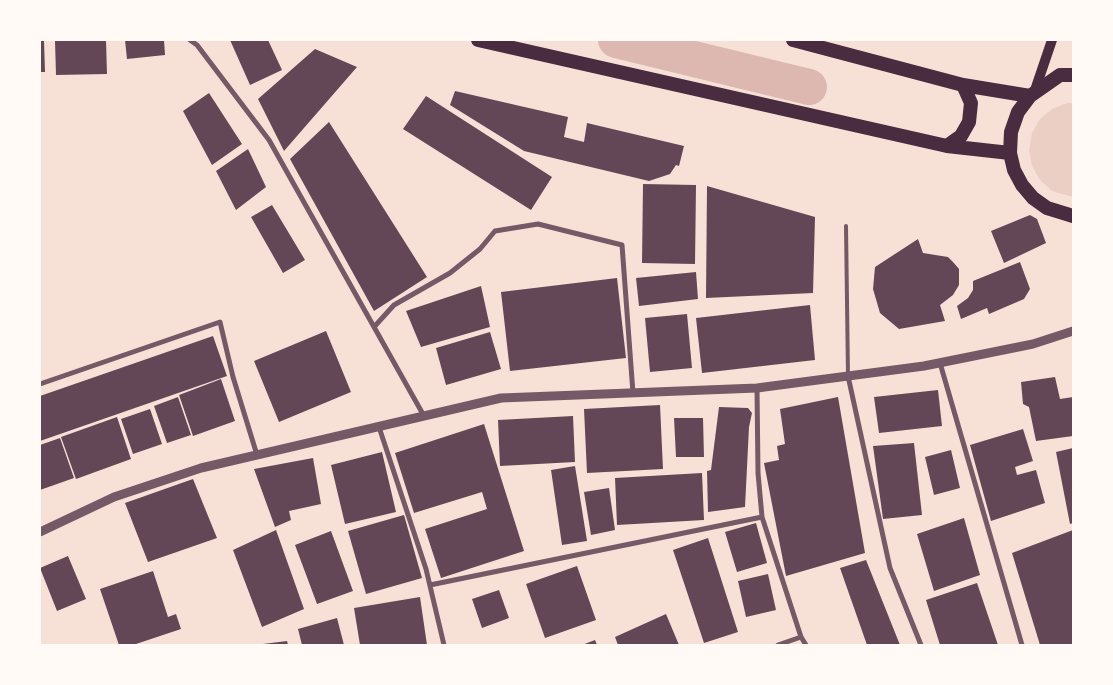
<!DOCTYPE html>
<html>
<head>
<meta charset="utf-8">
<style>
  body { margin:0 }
  #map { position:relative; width:1113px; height:685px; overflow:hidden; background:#f7e1d7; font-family:Inter,sans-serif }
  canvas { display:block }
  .frame { position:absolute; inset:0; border:41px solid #fffaf5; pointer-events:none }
</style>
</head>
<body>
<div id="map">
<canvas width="1113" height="685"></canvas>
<div class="frame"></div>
</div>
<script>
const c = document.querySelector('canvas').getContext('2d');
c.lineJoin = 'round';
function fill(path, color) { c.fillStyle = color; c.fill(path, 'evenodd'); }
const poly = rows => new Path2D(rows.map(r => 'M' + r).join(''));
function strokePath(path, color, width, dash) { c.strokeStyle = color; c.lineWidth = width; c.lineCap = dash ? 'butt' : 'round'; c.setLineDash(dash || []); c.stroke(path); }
const green = poly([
  [1067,103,1073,103,1073,197,1052,191,1040,180,1032,166,1029,150,1032,133,1040,119,1052,109]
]);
const river = poly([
  [616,40,809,87]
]);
const building = poly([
  [40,40,44,40,45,72,40,72],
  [106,40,107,74,56,75,55,41],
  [125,40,164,40,165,55,127,59],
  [230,40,268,40,282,70,250,85],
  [315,49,357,67,284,151,258,99],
  [455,91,568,117,564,137,584,142,587,123,684,146,679,166,676,165,670,174,649,181,524,151,450,105],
  [209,93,242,144,212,165,183,111],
  [426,96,552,177,531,210,403,129],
  [329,122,427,277,374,311,290,159],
  [248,149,266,187,236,210,216,171],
  [643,184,696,185,695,264,642,263],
  [707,186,815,217,813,293,706,298],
  [272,205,305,260,283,273,251,217],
  [1030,215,1037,219,1046,243,1004,263,991,231],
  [918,239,923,253,948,257,953,262,959,269,959,285,953,295,940,305,945,321,899,329,880,313,873,289,875,267],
  [1020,262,1030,289,1024,299,989,314,987,308,961,319,957,306,968,298,973,290,973,281],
  [696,272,698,299,639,306,636,278],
  [617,278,626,358,510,371,501,292],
  [481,286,490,327,421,347,406,311],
  [810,305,815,360,702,373,696,318],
  [687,314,692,368,650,372,645,318],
  [326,331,351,392,279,422,254,361],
  [490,332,501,369,446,385,436,348],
  [213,336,227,376,40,441,40,396],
  [1055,377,1060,399,1073,397,1073,436,1036,441,1029,407,1023,404,1021,382],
  [221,379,235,421,193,436,179,395],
  [938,390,942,426,879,433,874,397],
  [178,397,191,435,167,443,154,406],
  [838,397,865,553,786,576,764,463,779,460,777,446,785,444,780,409],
  [660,405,663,469,587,473,584,409],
  [719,407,748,408,752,413,749,427,745,507,708,512,707,471,711,470],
  [150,409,162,444,133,454,121,419],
  [573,416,575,462,500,466,498,420],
  [117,417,131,459,76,479,61,437],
  [674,418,703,418,704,457,676,457],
  [484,424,524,551,441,578,425,529,487,509,482,492,414,513,395,453],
  [1023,429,1033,461,1015,467,1017,475,1036,470,1045,503,991,521,970,445],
  [60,438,74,478,40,490,40,445],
  [914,443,922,515,883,519,873,446],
  [1073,448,1073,523,1070,524,1056,452],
  [951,450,960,488,934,495,925,457],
  [382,452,396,512,345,524,331,465],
  [313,458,321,504,289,511,291,520,275,527,254,469],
  [575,466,587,541,562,545,551,470],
  [702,473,704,520,617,525,615,478],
  [193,479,217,538,148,562,125,503],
  [609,488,615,530,591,535,584,492],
  [404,515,422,578,366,594,348,531],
  [964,518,980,575,934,591,917,534],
  [756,523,767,563,737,572,725,532],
  [276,530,304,609,262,627,233,550],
  [1073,530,1073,645,1040,645,1012,553],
  [331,531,353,591,317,604,295,545],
  [708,538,738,632,704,643,673,550],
  [68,556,86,599,57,611,40,568],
  [866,560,900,645,867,645,840,568],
  [577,566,596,620,545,638,526,584],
  [153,571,168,617,176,614,181,629,133,645,119,645,100,589],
  [768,574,776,610,746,617,738,581],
  [977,583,998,645,940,645,926,600],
  [499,590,509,618,482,628,472,599],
  [420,597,427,645,360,645,354,608],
  [666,614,679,645,618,645,615,637],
  [337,618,344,645,302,645,298,629],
  [595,640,597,645,582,645],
  [287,641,288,645,263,645,263,644]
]);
const service = poly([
  [846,226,848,376]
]);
const minor = poly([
  [190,40,197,45,269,140,424,416],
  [374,327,394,305,450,273,480,249,495,231,538,224,622,245,633,393],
  [940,363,1022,645],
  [848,376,890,568,921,645],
  [40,384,220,322,233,377,257,455],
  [757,388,758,473,762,517,801,637,806,645],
  [379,427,426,569,444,645],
  [430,585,762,517],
  [778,645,801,637]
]);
const tertiary = poly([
  [40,532,114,497,201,468,501,398,757,388,924,366,1033,344,1073,331]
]);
const secondary = poly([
  [1034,93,1052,40]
]);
const trunk = poly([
  [478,40,947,146,1010,153],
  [793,40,963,85,1030,96],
  [1073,75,1060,75,1030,96,1018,112,1011,132,1010,153,1014,170,1022,185,1033,198,1047,208,1073,216],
  [947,146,961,136,969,122,971,103,963,85]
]);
fill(green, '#ebcfc5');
strokePath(river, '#dcb8b0', 36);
fill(building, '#644757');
strokePath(service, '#755966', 4);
strokePath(minor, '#755966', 5);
strokePath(tertiary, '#755966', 9);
strokePath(secondary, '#4a2c40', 10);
strokePath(trunk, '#4a2c40', 14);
</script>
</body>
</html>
